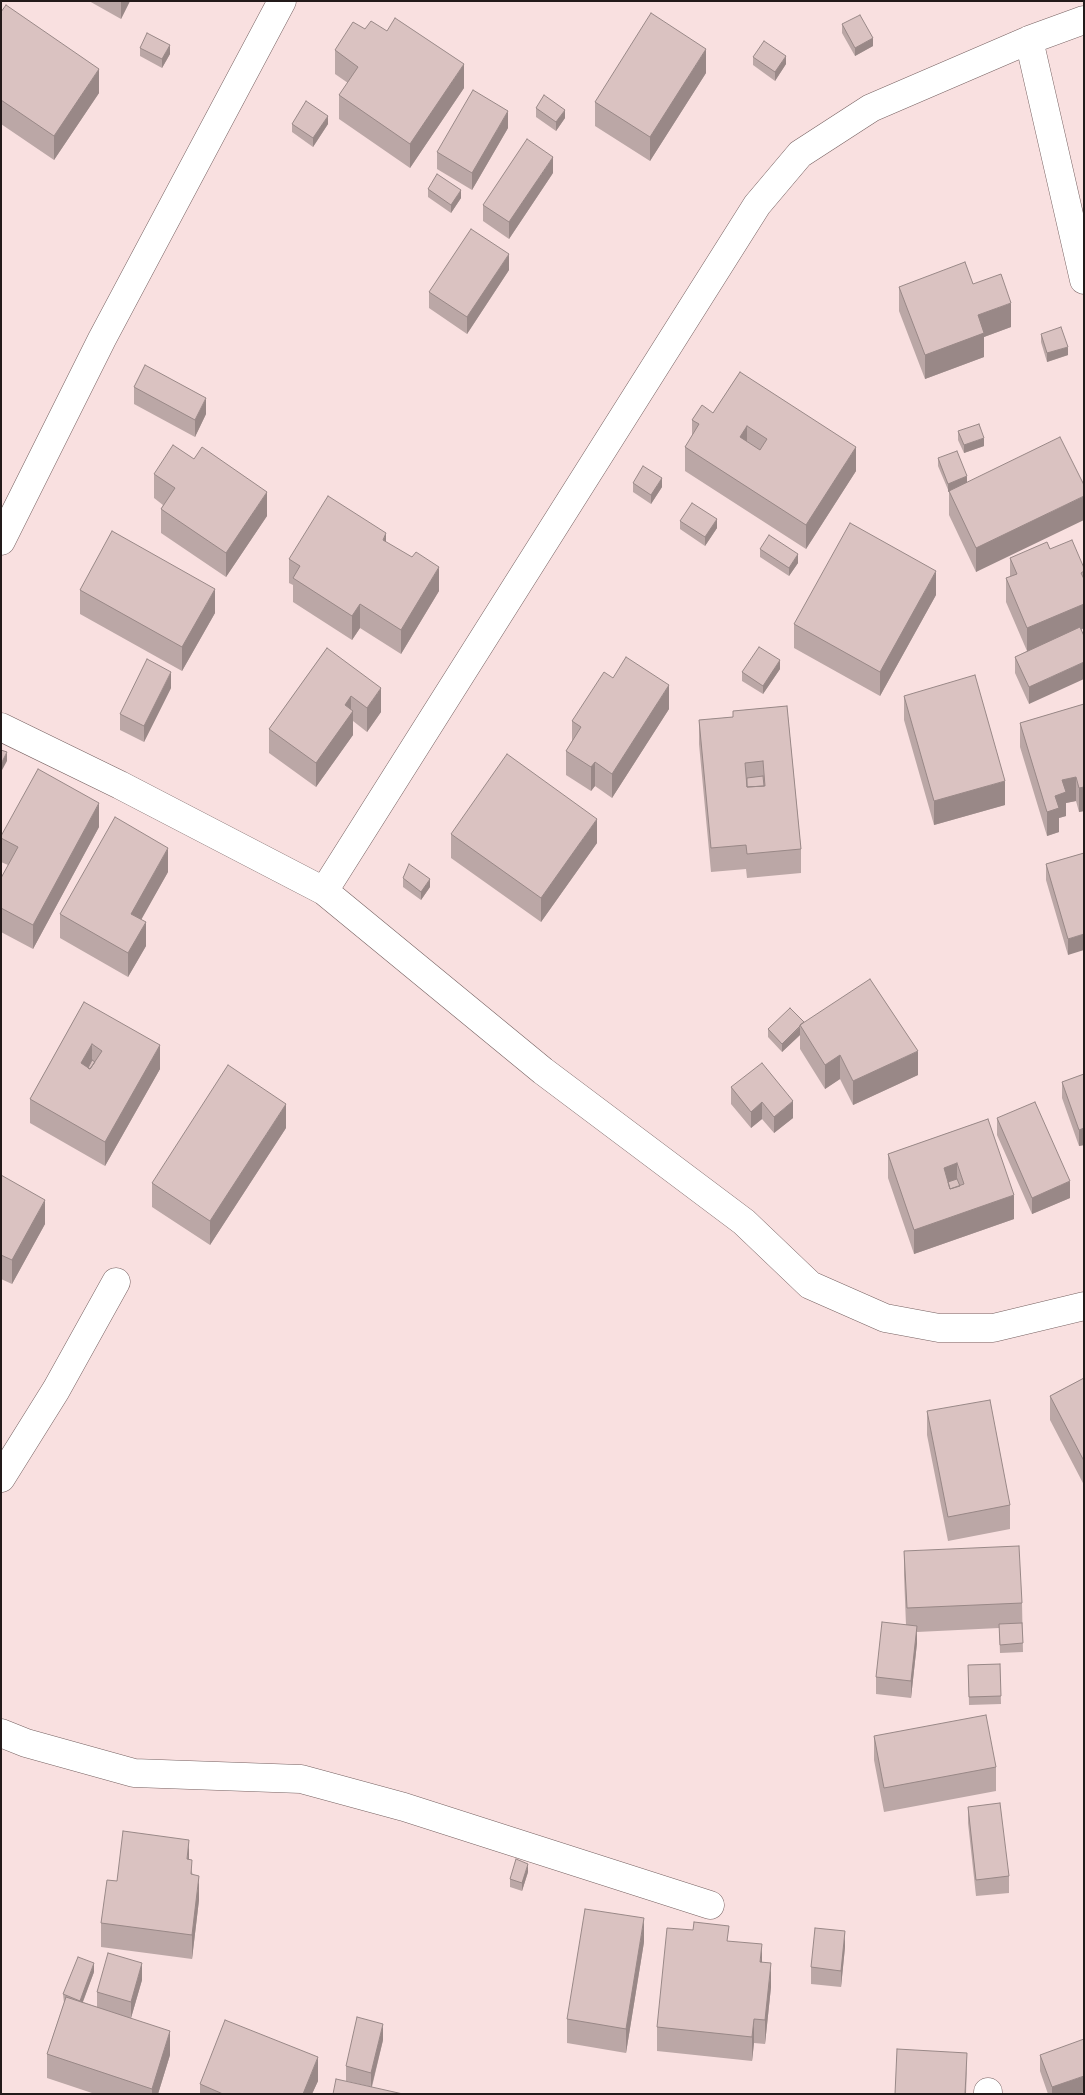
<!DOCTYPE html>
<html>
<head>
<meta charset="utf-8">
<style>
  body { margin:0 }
  #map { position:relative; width:1085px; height:2095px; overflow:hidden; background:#f9e0e0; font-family:Raleway,sans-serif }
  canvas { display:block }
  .frame { position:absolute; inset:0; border:2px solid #231a1a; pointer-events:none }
</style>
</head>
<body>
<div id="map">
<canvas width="1085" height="2095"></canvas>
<div class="frame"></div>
</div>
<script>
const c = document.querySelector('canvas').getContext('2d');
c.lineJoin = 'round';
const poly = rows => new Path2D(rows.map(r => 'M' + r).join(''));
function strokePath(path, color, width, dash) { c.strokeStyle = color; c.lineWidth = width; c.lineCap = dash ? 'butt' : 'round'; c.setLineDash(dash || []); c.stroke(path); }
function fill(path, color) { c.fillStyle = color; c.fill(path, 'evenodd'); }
const minor = poly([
  [1029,40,1084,280],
  [1,541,102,339,282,1],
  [1,727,120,785,324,891,543,1071,744,1222,810,1285,885,1318,939,1328,993,1328,1084,1306],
  [324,891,757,205,800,154,871,108,1029,40,1084,20],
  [1,1478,56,1390,116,1282],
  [1,1733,26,1743,134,1773,301,1779,404,1807,710,1905],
  [988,2094,988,2092]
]);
const wall = poly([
  [89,1,130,1,121,19],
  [1,12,99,93,54,160,1,124],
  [842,24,873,46,855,56,842,33],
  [365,29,464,88,410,168,339,119,339,95,348,83,335,74,335,50],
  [140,48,170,54,162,68,140,56],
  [753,57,786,64,775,81,753,65],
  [706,73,650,161,595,126,595,102],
  [536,108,565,118,556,131,536,117],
  [292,124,328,124,313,147,292,132],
  [508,128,472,190,437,169,437,152],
  [553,173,509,239,483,221,483,205],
  [428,189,461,198,451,213,428,197],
  [509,270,467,334,429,308,429,292],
  [973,284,1011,327,984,337,984,357,925,379,899,311,899,287],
  [1041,334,1068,355,1047,362,1041,342],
  [740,372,856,471,806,549,685,471,685,447,692,436,692,420,713,413],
  [134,387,206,414,195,437,134,404],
  [958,431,984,446,964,453,958,440],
  [938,458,967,482,1084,485,976,572,949,515,949,492,938,466],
  [154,474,267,516,226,577,161,533,161,509,163,505,154,498],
  [633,483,662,487,651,504,633,492],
  [680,521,717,528,705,546,680,529],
  [386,542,439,591,401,654,360,628,352,640,293,602,293,585,289,583,289,559],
  [760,549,798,563,789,576,760,557],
  [1050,549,1084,568,1084,628,1081,630,1029,704,1015,673,1015,657,1027,651,1006,602,1006,578,1010,577,1010,558],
  [80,590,215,613,182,671,80,614],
  [936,595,880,696,794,648,794,624],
  [327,648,381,712,367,732,353,721,353,735,316,787,269,753,269,729],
  [780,669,763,694,742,681,742,672],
  [613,678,669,709,612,798,595,786,591,791,566,775,566,751,572,741,572,721],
  [171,688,144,742,120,730,120,714],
  [904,696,1005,805,934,825,904,720],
  [1084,704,1084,811,1079,812,1076,801,1066,803,1066,816,1059,818,1059,832,1047,836,1020,747,1020,723],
  [787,706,801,849,801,873,747,878,746,869,711,872,699,744,699,720,733,717,733,711],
  [99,827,33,949,1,932,1,878,8,865,1,862,1,836],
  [451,834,597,843,541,922,451,858],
  [1084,853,1068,955,1046,880,1046,864],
  [168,872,141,919,146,946,128,977,60,938,60,914],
  [403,878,430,887,421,900,403,887],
  [84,1002,160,1069,105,1166,30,1123,30,1099],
  [804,1022,918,1075,853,1105,840,1079,825,1089,800,1049,800,1035,782,1052,768,1037,768,1029],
  [1084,1074,1084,1145,1079,1146,1062,1098,1062,1082],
  [731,1087,793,1118,774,1133,762,1119,751,1128,731,1104],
  [997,1118,1070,1198,1032,1214,997,1135],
  [988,1119,1014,1219,914,1254,888,1178,888,1154],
  [286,1128,210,1245,152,1207,152,1183],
  [1,1175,45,1224,12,1284,1,1279],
  [1084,1378,1084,1485,1050,1420,1050,1396],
  [927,1411,1010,1505,1010,1529,948,1541,927,1435],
  [904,1551,1022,1603,1023,1652,1000,1653,999,1628,917,1632,917,1643,911,1698,876,1694,876,1677,906,1625,904,1575],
  [1000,1664,1001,1704,969,1705,968,1665],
  [874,1736,996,1767,996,1791,884,1812,874,1760],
  [968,1807,1009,1876,1009,1893,976,1896,968,1823],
  [189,1860,199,1900,192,1959,101,1947,101,1923,117,1881],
  [528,1872,522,1891,510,1887,510,1879],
  [729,1941,762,1962,771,1987,765,2044,754,2043,752,2061,657,2051,657,2027],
  [644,1942,626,2053,567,2043,567,2019],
  [845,1947,841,1987,811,1984,811,1967],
  [94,1972,83,2002,97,2007,97,1992,142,1980,131,2018,170,2055,158,2094,95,2094,47,2078,47,2054,64,2003,63,1994],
  [383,2040,372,2087,346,2081,346,2066],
  [1040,2055,1080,2094,1048,2094,1040,2071],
  [318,2081,312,2094,200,2094,200,2084]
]);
const shadedWall = poly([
  [121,1,130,1,121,19],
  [873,38,873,46,855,56,855,48],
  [170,45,170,54,162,68,162,59],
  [706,49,706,73,650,161,650,137],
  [786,56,786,64,775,81,775,72],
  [464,64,464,88,410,168,410,144],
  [99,69,99,93,54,160,54,136],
  [565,110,565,118,556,131,556,122],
  [508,111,508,128,472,190,472,173],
  [328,116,328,124,313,147,313,138],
  [553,157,553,173,509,239,509,222],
  [461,190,461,198,451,213,451,205],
  [509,254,509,270,467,334,467,317],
  [1011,303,1011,327,984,337,984,357,925,379,925,355,978,315],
  [1068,347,1068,355,1047,362,1047,353],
  [206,398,206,414,195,437,195,420],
  [747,426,747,450,740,437],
  [984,438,984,446,964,453,964,445],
  [856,447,856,471,806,549,806,525],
  [967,476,967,485,948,492,948,484],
  [662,478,662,487,651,504,651,495],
  [267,492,267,516,226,577,226,553],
  [1084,496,1084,520,976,572,976,548],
  [717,519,717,528,705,546,705,537],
  [386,533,386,557,383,540],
  [798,554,798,563,789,576,789,568],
  [439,567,439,591,401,654,401,630],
  [936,571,936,595,880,696,880,672],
  [215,589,215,613,182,671,182,647],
  [360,604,360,628,352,640,352,616],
  [1084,604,1084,628,1027,652,1027,628],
  [780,660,780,669,763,694,763,686],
  [1084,662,1084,679,1029,704,1029,687],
  [171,672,171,688,144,742,144,726],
  [669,685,669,709,612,798,612,774],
  [381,688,381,712,367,732,367,708],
  [351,696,351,713,353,711,353,735,316,787,316,763,345,705],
  [7,752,7,761,1,772,1,764],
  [595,762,595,786,591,791,591,767],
  [1076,777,1076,801,1066,803,1066,816,1059,818,1059,832,1047,836,1047,812,1062,780],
  [1005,781,1005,805,934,825,934,801],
  [1084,787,1084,811,1079,812,1079,788],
  [99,803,99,827,33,949,33,925],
  [597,819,597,843,541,922,541,898],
  [168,848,168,872,131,938,131,914],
  [430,879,430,887,421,900,421,892],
  [146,922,146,946,128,977,128,953],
  [1084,934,1084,950,1068,955,1068,939],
  [800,1027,800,1035,782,1052,782,1044],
  [92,1044,92,1068,85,1081,81,1063],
  [160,1045,160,1069,105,1166,105,1142],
  [918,1051,918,1075,853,1105,853,1081],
  [840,1055,840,1079,825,1089,825,1065],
  [793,1101,793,1118,774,1133,774,1117],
  [762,1102,762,1119,751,1128,751,1112],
  [286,1104,286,1128,210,1245,210,1221],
  [1084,1128,1084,1145,1079,1146,1079,1130],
  [957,1163,957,1187,944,1183,944,1168],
  [1070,1181,1070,1198,1032,1214,1032,1198],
  [1014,1195,1014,1219,914,1254,914,1230],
  [45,1200,45,1224,12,1284,12,1260],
  [917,1626,917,1643,911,1698,911,1681],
  [189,1840,189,1864,187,1859],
  [528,1864,528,1872,522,1891,522,1883],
  [199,1876,199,1900,192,1959,192,1935],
  [644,1918,644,1942,626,2053,626,2029],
  [845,1931,845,1947,841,1987,841,1971],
  [762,1944,762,1968,760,1962],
  [94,1963,94,1972,80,2009,80,2001],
  [142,1963,142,1980,131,2018,131,2002],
  [771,1963,771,1987,765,2044,765,2020],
  [754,2019,754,2043,752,2061,752,2037],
  [383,2024,383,2040,371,2089,371,2073],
  [170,2031,170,2055,158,2094,152,2094,152,2089],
  [967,2053,966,2094,965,2094],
  [318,2057,318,2081,312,2094,303,2094],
  [1084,2076,1084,2092,1080,2094,1052,2094,1052,2087]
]);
const building = poly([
  [6,5,99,69,54,136,1,100,1,12,6,5],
  [651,13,706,49,650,137,595,102,651,13],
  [860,15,873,38,855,48,842,24,860,15],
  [395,18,464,64,410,144,339,95,358,67,335,50,353,22,365,29,371,21,387,31,395,18],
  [147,33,170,45,162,59,140,48,147,33],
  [764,41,786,56,775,72,753,57,764,41],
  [473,90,508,111,472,173,437,152,473,90],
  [544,95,565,110,556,122,536,108,544,95],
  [306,101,328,116,313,138,292,124,306,101],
  [527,139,553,157,509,222,483,205,527,139],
  [437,174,461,190,451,205,428,189,437,174],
  [471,229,509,254,467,317,429,292,471,229],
  [965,262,973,284,1001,274,1011,303,978,315,984,333,925,355,899,287,965,262],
  [1061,327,1068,347,1047,353,1041,334,1061,327],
  [145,365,206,398,195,420,134,387,145,365],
  [740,372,856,447,806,525,685,447,699,424,692,420,702,405,713,413,740,372],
  [747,426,767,439,760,450,740,437,747,426],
  [979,424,984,438,964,445,958,431,979,424],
  [1060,437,1084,485,1084,496,976,548,949,491,1060,437],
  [173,445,194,459,202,447,267,492,226,553,161,509,175,488,154,474,173,445],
  [957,451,967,476,948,484,938,458,957,451],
  [643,466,662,478,651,495,633,483,643,466],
  [328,496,386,533,383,540,412,557,416,552,439,567,401,630,360,604,352,616,293,578,300,566,289,559,328,496],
  [692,503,717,519,705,537,680,521,692,503],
  [850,523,936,571,880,672,794,624,850,523],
  [112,531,215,589,182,647,80,590,112,531],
  [769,535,798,554,789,568,760,549,769,535],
  [1072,540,1084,568,1084,571,1081,573,1084,579,1084,604,1027,628,1006,578,1017,574,1010,558,1047,542,1050,549,1072,540],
  [1080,627,1084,636,1084,662,1029,687,1015,657,1080,627],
  [759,647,780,660,763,686,742,672,759,647],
  [327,648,381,688,367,708,351,696,345,705,353,711,316,763,269,729,327,648],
  [626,657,669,685,612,774,595,762,591,767,566,751,581,727,572,721,604,672,613,678,626,657],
  [147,659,171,672,144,726,120,714,147,659],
  [975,675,1005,781,934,801,904,696,975,675],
  [1084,704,1084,787,1079,788,1076,777,1062,780,1066,792,1055,796,1059,808,1047,812,1020,723,1084,704],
  [787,706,801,849,747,854,746,845,711,848,699,720,733,717,733,711,787,706],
  [763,761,765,786,747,787,745,763,763,761],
  [1,750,7,752,1,764,1,750],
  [507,754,597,819,541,898,451,834,507,754],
  [38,769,99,803,33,925,1,908,1,878,18,847,1,838,1,836,38,769],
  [763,776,764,786,747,787,747,778,763,776],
  [115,817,168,848,131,914,146,922,128,953,60,914,115,817],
  [1084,853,1084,934,1068,939,1046,864,1084,853],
  [409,864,430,879,421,892,403,878,409,864],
  [870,979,918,1051,853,1081,840,1055,825,1065,800,1025,870,979],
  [84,1002,160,1045,105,1142,30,1099,84,1002],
  [92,1044,102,1051,90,1069,81,1063,92,1044],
  [790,1008,804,1022,800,1025,800,1026,782,1044,768,1029,790,1008],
  [92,1060,95,1062,90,1069,88,1068,92,1060],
  [762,1063,793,1101,774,1117,762,1102,751,1112,731,1087,762,1063],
  [228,1065,286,1104,210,1221,152,1183,228,1065],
  [1084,1074,1084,1128,1079,1130,1062,1082,1084,1074],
  [1035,1102,1070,1181,1032,1198,997,1118,1035,1102],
  [988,1119,1014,1195,914,1230,888,1154,988,1119],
  [957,1163,964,1184,950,1189,944,1168,957,1163],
  [1,1175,45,1200,12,1260,1,1255,1,1175],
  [957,1179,960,1186,950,1189,948,1182,957,1179],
  [1084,1378,1084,1461,1050,1396,1084,1378],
  [990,1400,1010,1505,948,1517,927,1411,990,1400],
  [1019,1546,1022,1603,907,1608,904,1551,1019,1546],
  [882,1622,917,1626,911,1681,876,1677,882,1622],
  [1022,1623,1023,1643,1000,1645,999,1624,1022,1623],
  [1000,1664,1001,1696,969,1697,968,1665,1000,1664],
  [986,1715,996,1767,884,1788,874,1736,986,1715],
  [1000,1803,1009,1876,976,1880,968,1807,1000,1803],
  [123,1831,189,1840,187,1859,192,1860,191,1874,199,1876,192,1935,101,1923,107,1880,117,1881,123,1831],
  [516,1859,528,1864,522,1883,510,1879,516,1859],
  [585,1909,644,1918,626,2029,567,2019,585,1909],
  [694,1922,729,1926,727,1941,762,1944,760,1962,771,1963,765,2020,754,2019,752,2037,657,2027,667,1928,693,1930,694,1922],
  [815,1928,845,1931,841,1971,811,1967,815,1928],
  [108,1953,142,1963,131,2002,97,1992,108,1953],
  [78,1957,94,1963,80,2001,63,1994,78,1957],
  [66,1997,170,2031,152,2089,47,2054,66,1997],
  [357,2017,383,2024,371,2073,346,2066,357,2017],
  [225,2020,318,2057,303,2094,223,2094,200,2084,225,2020],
  [1084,2039,1084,2076,1052,2087,1040,2055,1084,2039],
  [897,2049,967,2053,965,2094,895,2094,897,2049],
  [336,2079,403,2094,333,2094,336,2079]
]);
strokePath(minor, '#766161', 29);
strokePath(minor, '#fff', 28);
fill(wall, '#bba7a6');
fill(shadedWall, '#998887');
fill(building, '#dac2c1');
strokePath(building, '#998887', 1);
</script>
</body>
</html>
